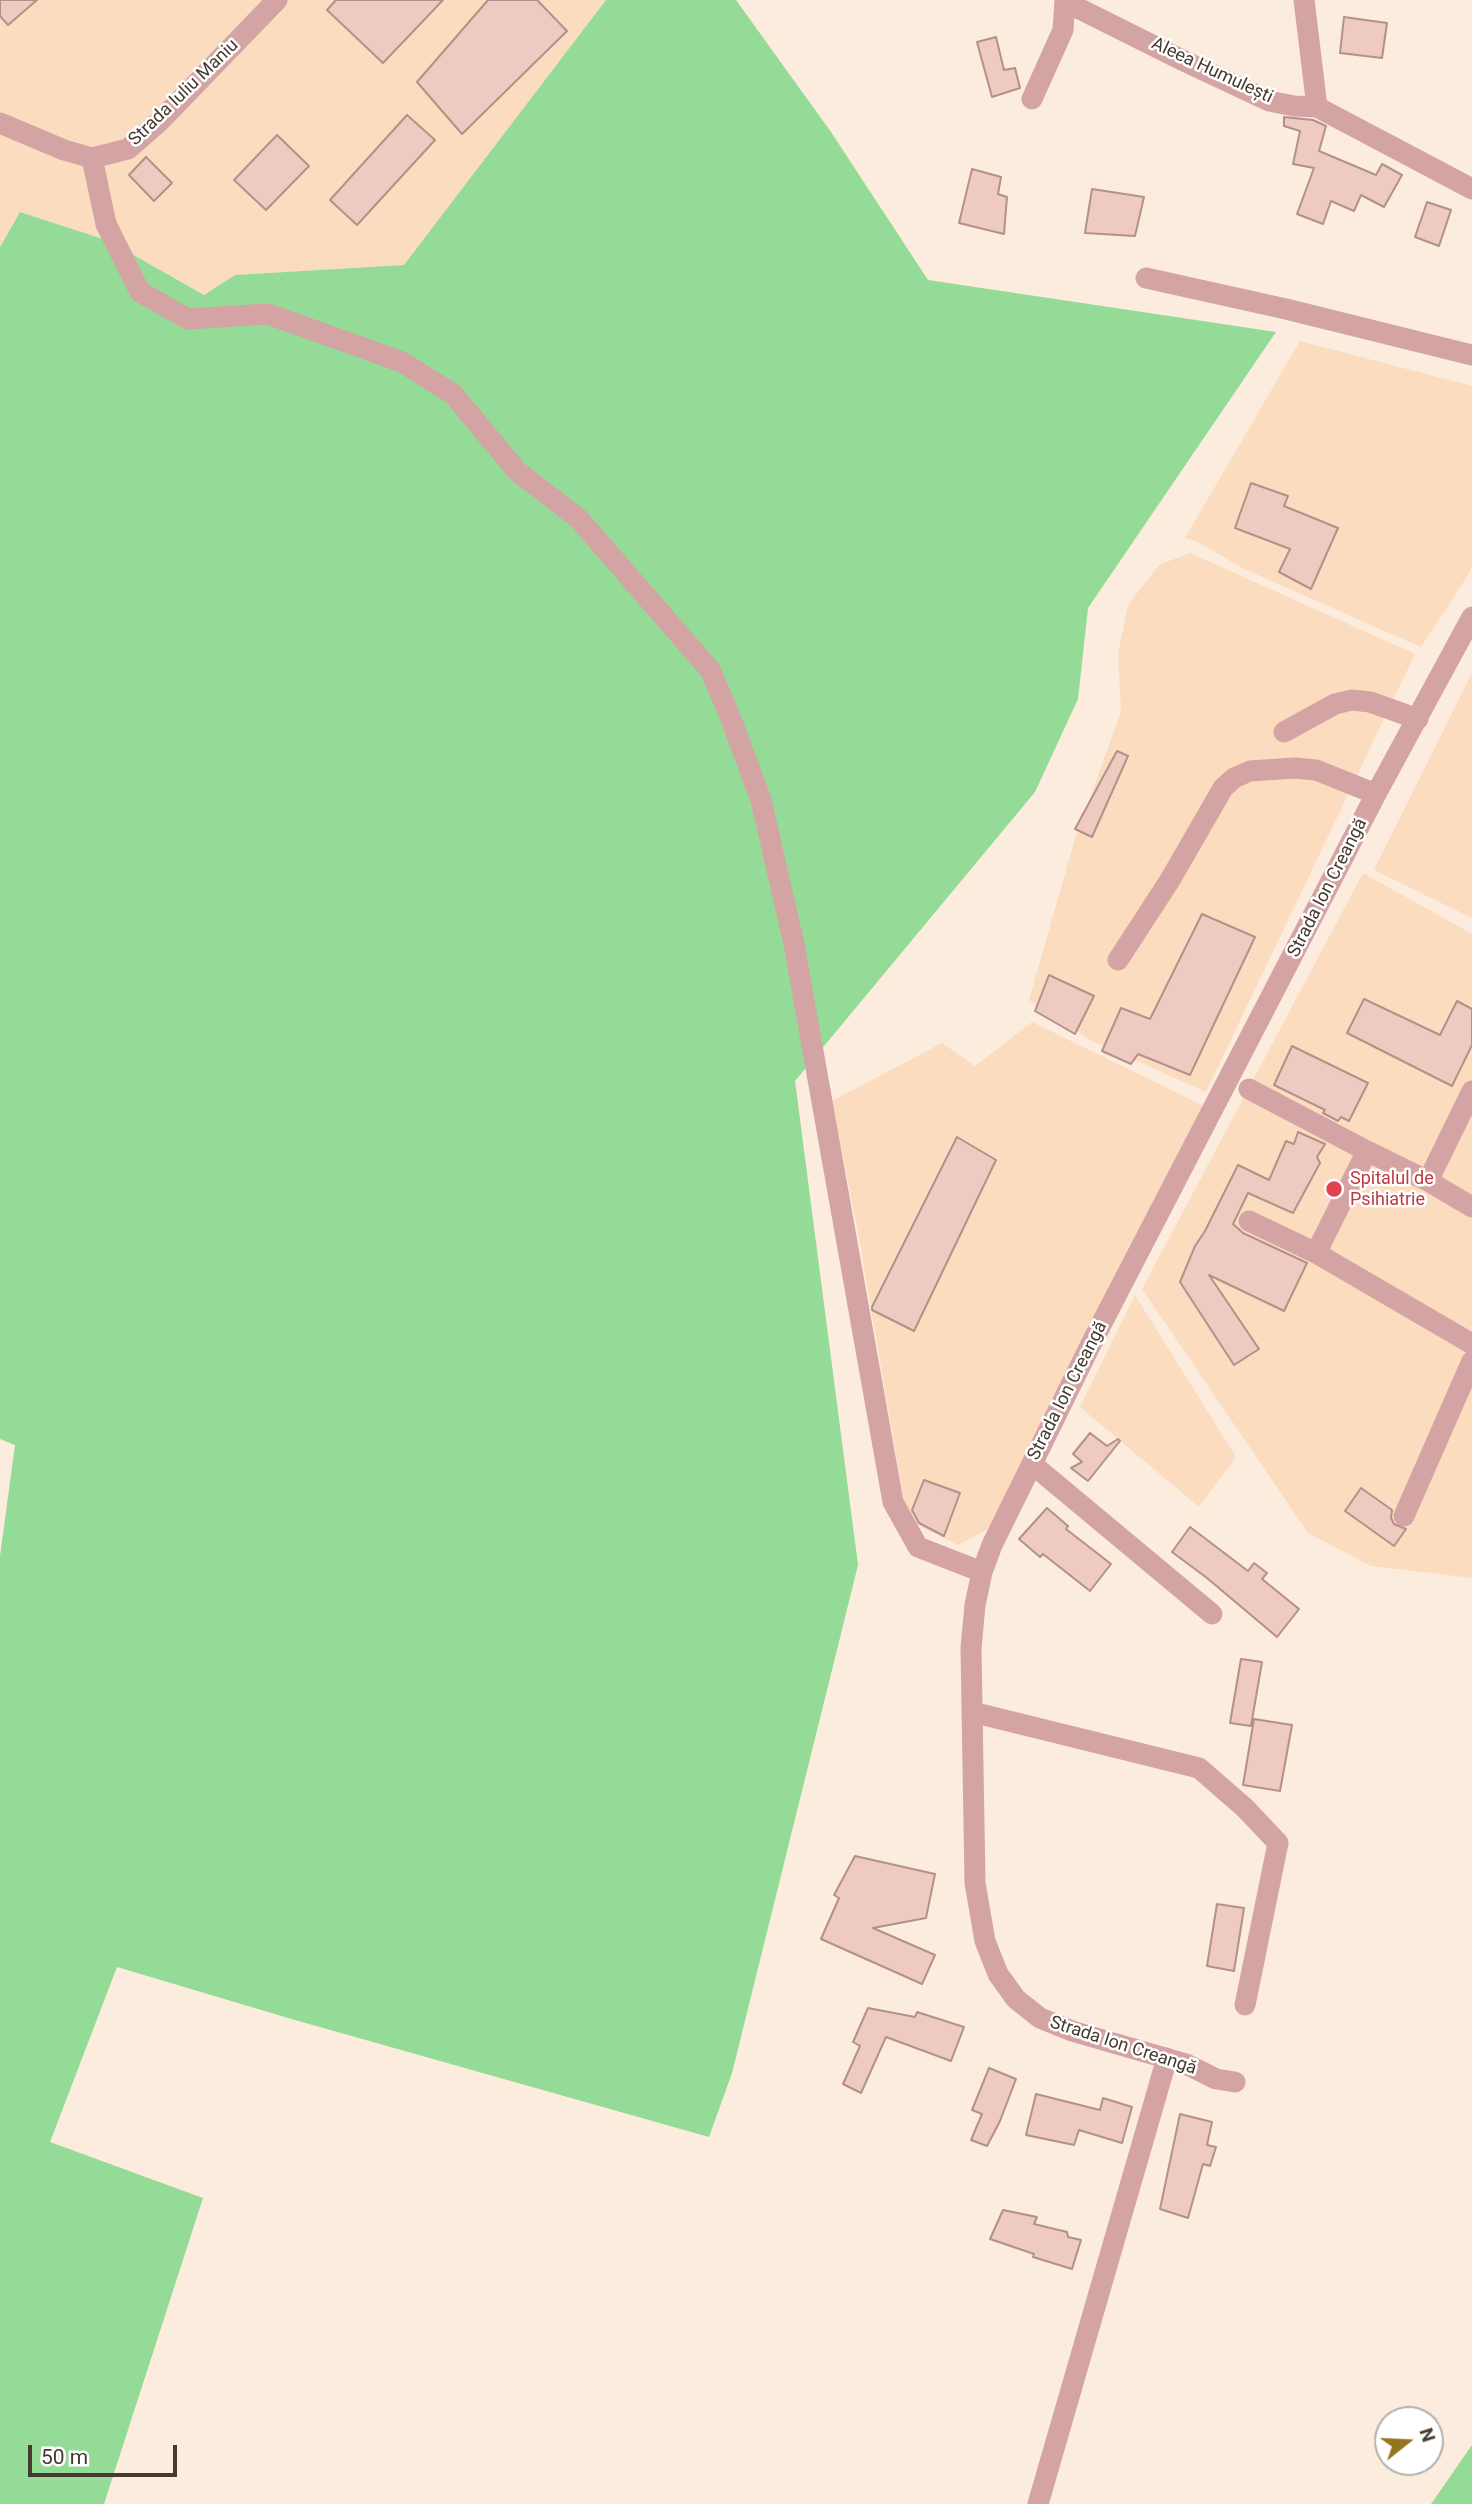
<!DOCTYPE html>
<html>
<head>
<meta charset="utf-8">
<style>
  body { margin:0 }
  #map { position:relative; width:1472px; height:2504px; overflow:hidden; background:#fbecdd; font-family:Roboto,sans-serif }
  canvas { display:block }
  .north { position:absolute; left:1374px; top:2406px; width:70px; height:70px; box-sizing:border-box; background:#fff; border:2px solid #b4b0ac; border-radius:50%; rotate:72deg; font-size:19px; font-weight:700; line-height:28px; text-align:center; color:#443a30 }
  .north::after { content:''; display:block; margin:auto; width:24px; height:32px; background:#95741c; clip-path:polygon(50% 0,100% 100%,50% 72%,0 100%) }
  .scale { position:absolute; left:28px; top:2445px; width:149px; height:32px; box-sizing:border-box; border:4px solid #443a30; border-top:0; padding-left:9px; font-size:21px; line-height:24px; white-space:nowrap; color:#443a30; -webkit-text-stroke:5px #fff; paint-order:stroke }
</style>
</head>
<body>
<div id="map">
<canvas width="1472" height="2504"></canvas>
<div class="north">N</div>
<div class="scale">50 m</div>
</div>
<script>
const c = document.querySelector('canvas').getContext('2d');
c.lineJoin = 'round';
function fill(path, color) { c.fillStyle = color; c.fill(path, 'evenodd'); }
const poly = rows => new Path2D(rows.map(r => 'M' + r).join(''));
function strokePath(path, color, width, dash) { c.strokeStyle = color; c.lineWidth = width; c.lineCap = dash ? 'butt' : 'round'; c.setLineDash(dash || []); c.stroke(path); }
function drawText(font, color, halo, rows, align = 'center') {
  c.font = font + ' Roboto,sans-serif'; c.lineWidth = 5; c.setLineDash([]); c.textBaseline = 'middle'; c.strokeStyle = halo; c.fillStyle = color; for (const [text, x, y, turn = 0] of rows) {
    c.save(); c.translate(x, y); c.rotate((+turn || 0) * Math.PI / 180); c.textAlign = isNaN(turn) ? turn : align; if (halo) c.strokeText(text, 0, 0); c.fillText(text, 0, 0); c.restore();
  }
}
const built = poly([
  [0,0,606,0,405,265,235,275,204,295,109,241,20,212,0,247],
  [1300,341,1472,386,1472,565,1468,575,1421,647,1242,568,1200,543,1185,538],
  [1190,553,1415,654,1206,1092,1090,1040,1029,1000,1075,839,1121,712,1118,654,1128,605,1159,565],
  [1472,673,1472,918,1374,870],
  [1363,873,1472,934,1472,1578,1371,1566,1308,1533,1142,1289],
  [1032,1022,1204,1106,989,1528,958,1545,907,1520,860,1243,832,1101,942,1043,975,1066],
  [1135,1295,1236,1457,1199,1507,1080,1407]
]);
const green = poly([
  [606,0,736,0,831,132,928,280,1276,332,1088,608,1078,699,1035,792,795,1081,858,1565,732,2073,709,2137,295,2020,117,1967,50,2142,203,2198,104,2504,0,2504,0,1556,15,1445,0,1439,0,247,20,212,109,241,204,295,235,275,404,265],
  [1472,2445,1472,2504,1431,2504]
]);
const building = poly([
  [0,0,37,0,8,25,0,16,0,0],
  [336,0,443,0,383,63,327,10,336,0],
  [488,0,537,0,567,31,462,134,417,82,488,0],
  [1344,17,1387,23,1382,58,1340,53,1344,17],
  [996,37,1004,70,1015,68,1020,88,992,97,977,42,996,37],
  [407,115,435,140,357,225,330,200,407,115],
  [1284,117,1313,120,1326,126,1319,151,1376,175,1382,164,1402,175,1384,207,1361,195,1354,211,1331,201,1323,224,1297,214,1314,168,1293,164,1300,131,1284,126,1284,117],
  [277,135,309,166,266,210,234,180,277,135],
  [146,157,172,183,154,201,129,175,146,157],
  [972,169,1001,177,998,194,1007,197,1004,234,959,223,972,169],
  [1092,189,1144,197,1135,236,1085,233,1092,189],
  [1427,202,1451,210,1439,246,1415,237,1427,202],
  [1251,483,1288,496,1284,506,1338,528,1311,589,1279,572,1290,549,1235,528,1251,483],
  [1117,751,1128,756,1092,837,1075,829,1117,751],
  [1202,914,1255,937,1190,1075,1138,1054,1131,1064,1102,1051,1121,1008,1150,1019,1202,914],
  [1049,975,1094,996,1075,1034,1035,1011,1049,975],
  [1364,999,1440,1035,1457,1001,1472,1009,1472,1045,1452,1086,1347,1033,1364,999],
  [1292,1046,1368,1083,1349,1121,1341,1117,1338,1121,1323,1113,1325,1110,1274,1085,1292,1046],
  [1298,1132,1325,1144,1317,1157,1320,1163,1293,1213,1248,1193,1233,1224,1243,1233,1307,1263,1284,1311,1209,1275,1259,1349,1234,1365,1180,1282,1195,1246,1205,1231,1238,1165,1269,1180,1286,1141,1294,1144,1298,1132],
  [957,1137,996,1160,914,1331,872,1310,872,1307,957,1137],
  [1090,1433,1107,1446,1118,1439,1120,1441,1088,1481,1071,1468,1082,1462,1073,1454,1090,1433],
  [924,1480,960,1493,944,1536,919,1523,912,1510,924,1480],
  [1361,1488,1392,1510,1391,1518,1394,1524,1406,1529,1394,1546,1345,1511,1361,1488],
  [1047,1508,1068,1526,1066,1529,1111,1564,1090,1591,1043,1554,1040,1557,1019,1539,1047,1508],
  [1190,1527,1248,1571,1254,1563,1267,1573,1262,1579,1299,1609,1277,1637,1207,1578,1172,1552,1190,1527],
  [1241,1659,1262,1662,1251,1726,1230,1723,1241,1659],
  [1254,1719,1292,1725,1280,1791,1243,1785,1254,1719],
  [855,1856,935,1874,926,1918,873,1928,935,1955,922,1984,821,1939,839,1898,834,1895,855,1856],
  [1217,1904,1244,1908,1234,1971,1207,1966,1217,1904],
  [868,2008,915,2017,917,2012,964,2027,951,2061,886,2037,861,2093,843,2084,860,2046,853,2042,868,2008],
  [989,2068,1016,2079,1000,2121,987,2146,971,2140,982,2114,972,2110,989,2068],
  [1036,2094,1100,2110,1103,2098,1132,2107,1122,2143,1079,2130,1074,2145,1026,2135,1036,2094],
  [1180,2114,1212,2122,1207,2145,1216,2147,1210,2166,1203,2164,1188,2218,1160,2209,1180,2114],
  [1003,2210,1037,2217,1034,2224,1067,2232,1068,2237,1081,2240,1072,2269,1033,2257,1034,2254,990,2239,1003,2210]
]);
const minor = poly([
  [1068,0,1066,2,1184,61,1269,101,1294,106,1317,107,1472,189],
  [1304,0,1317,107],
  [1032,99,1063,30,1065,0],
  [0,123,64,150,92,158,128,149,161,120,277,0],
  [92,158,106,224,140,292,188,319,268,314,402,362,453,394,517,471,579,519,711,671,731,719,761,800,794,944,893,1502,918,1547,982,1572],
  [1146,278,1286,309,1472,355],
  [1284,732,1335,704,1352,700,1370,702,1418,719],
  [1118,960,1170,880,1223,788,1234,778,1250,771,1295,768,1316,770,1376,794],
  [1249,1089,1367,1151,1428,1181,1472,1207],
  [1428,1181,1472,1091],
  [1249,1221,1316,1253,1472,1344],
  [1316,1253,1367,1151],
  [1032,1464,1212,1614],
  [1404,1516,1472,1361],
  [972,1712,1199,1768,1245,1808,1278,1843,1245,2005],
  [1235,2082,1216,2079,1186,2064,1072,2031,1040,2018,1016,1999,998,1974,985,1941,975,1883,971,1648,975,1605,982,1572,992,1545,1092,1342,1376,794,1472,617],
  [1038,2504,1167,2058]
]);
const markers = [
  [1334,1189,9,"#e0444e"]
];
const streetNames = [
  ["Aleea Humulești",1212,71,25],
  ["Strada Iuliu Maniu",184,93,-44],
  ["Strada Ion Creangă",1328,888,-63],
  ["Strada Ion Creangă",1068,1391,-63],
  ["Strada Ion Creangă",1123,2046,18]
];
const healthNames = [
  ["Spitalul de",1350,1179],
  ["Psihiatrie",1350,1200]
];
fill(built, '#fbdcbe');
fill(green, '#93db97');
fill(building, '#eecac1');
strokePath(building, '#b39189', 2);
strokePath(minor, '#d4a4a5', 21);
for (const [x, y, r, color] of markers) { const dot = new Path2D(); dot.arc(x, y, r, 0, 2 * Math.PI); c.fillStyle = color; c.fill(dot); strokePath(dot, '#fff', 2.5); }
drawText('18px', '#443a30', '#fff', streetNames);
drawText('18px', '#be3a42', '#fff', healthNames, 'left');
</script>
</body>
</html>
